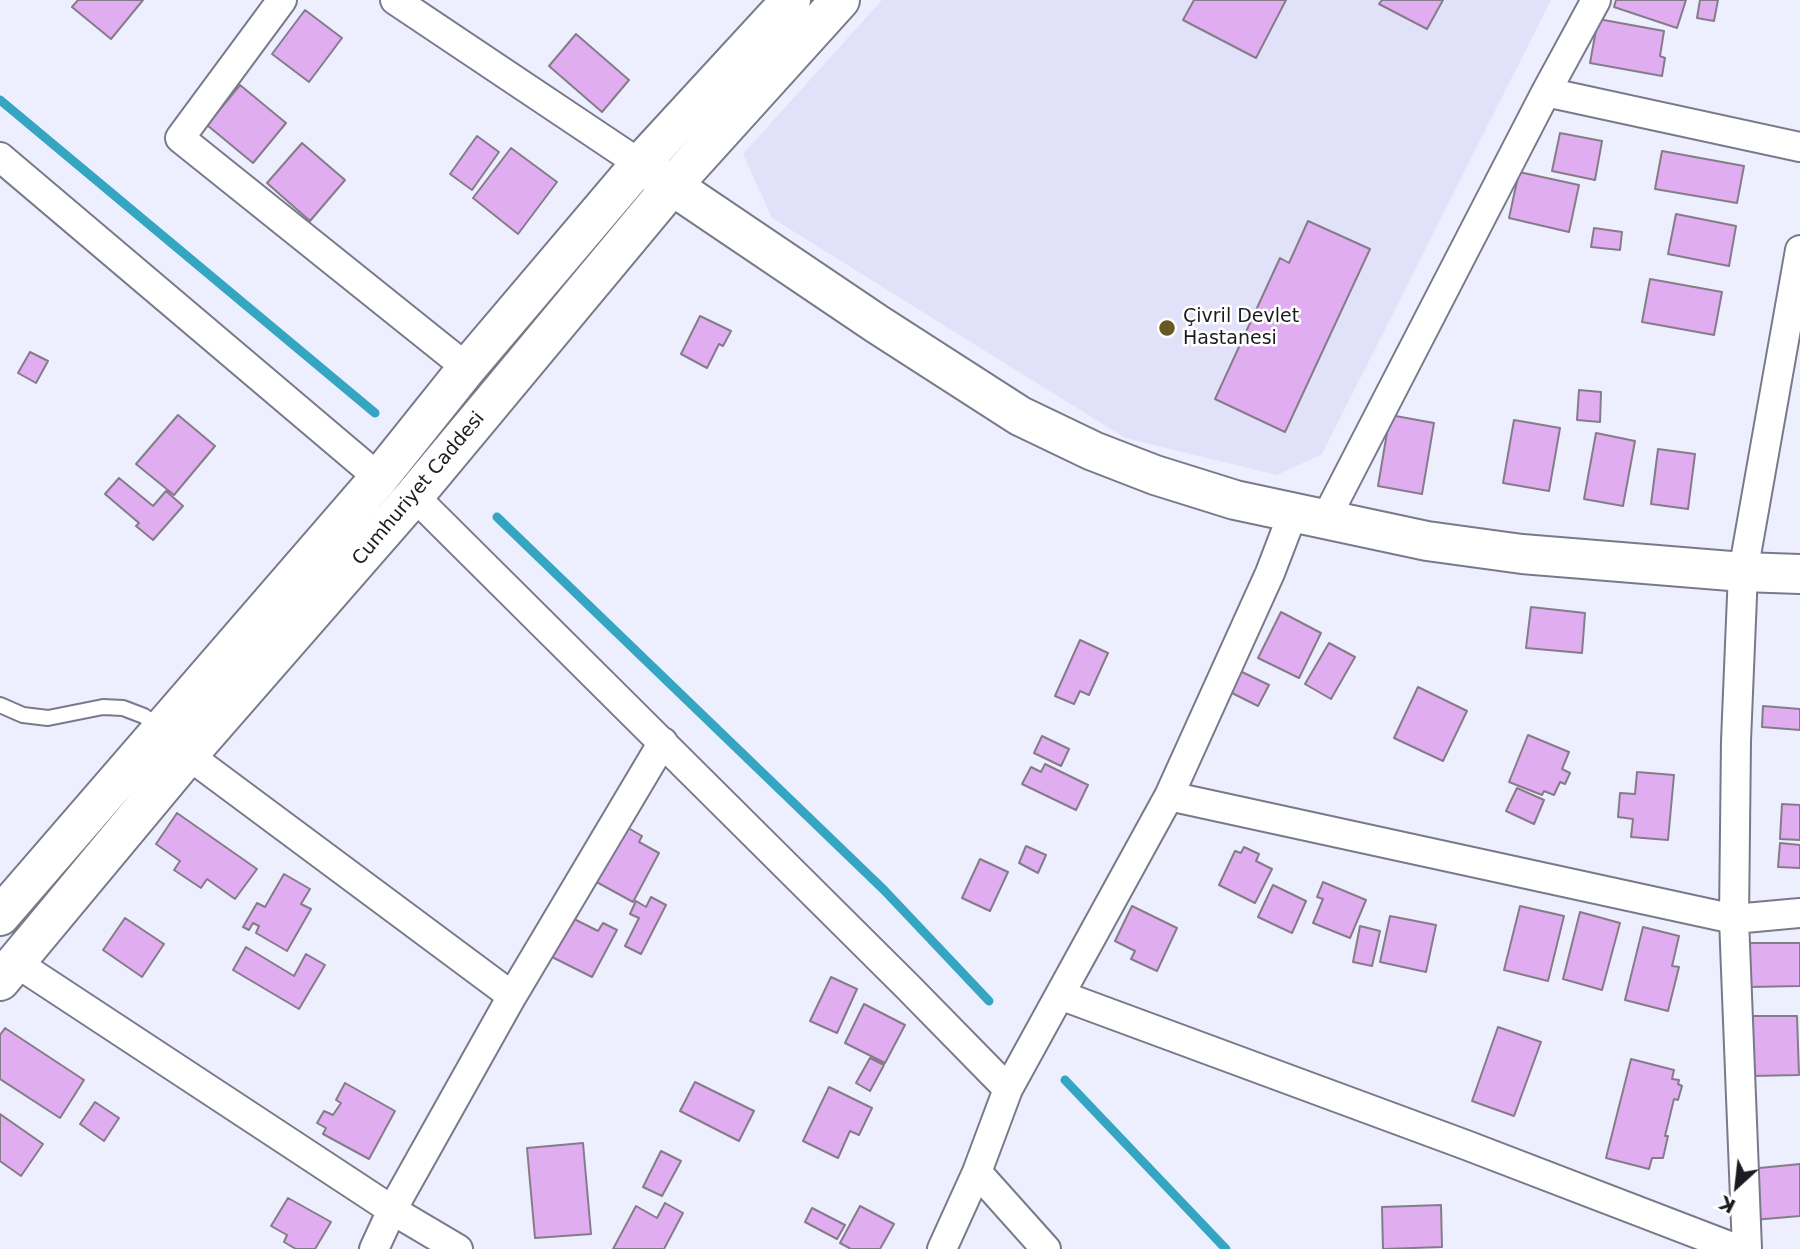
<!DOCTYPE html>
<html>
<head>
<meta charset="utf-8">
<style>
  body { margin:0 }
  #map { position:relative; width:1800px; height:1249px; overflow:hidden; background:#edeefe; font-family:"DejaVu Sans",sans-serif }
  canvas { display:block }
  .north { position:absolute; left:1702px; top:1151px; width:70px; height:70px; -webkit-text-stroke:5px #fff; paint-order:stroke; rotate:207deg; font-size:19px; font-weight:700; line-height:28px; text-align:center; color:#1b1b21 }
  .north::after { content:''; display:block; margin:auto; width:24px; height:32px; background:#1b1b21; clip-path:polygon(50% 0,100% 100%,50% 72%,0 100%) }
</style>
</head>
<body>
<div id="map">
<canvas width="1800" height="1249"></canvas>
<div class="north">K</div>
</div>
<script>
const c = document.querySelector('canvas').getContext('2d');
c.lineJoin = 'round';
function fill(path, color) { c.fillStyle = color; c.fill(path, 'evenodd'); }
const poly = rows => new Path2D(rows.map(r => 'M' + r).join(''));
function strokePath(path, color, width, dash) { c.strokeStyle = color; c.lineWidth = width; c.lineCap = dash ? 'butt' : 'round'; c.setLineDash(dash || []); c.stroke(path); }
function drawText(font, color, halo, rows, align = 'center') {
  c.font = font + ' "DejaVu Sans",sans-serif'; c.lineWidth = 5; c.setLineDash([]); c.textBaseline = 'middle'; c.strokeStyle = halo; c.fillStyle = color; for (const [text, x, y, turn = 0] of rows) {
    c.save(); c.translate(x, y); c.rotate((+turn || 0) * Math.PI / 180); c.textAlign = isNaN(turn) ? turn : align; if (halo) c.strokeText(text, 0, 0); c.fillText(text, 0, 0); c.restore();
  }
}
const built = poly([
  [882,0,1551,0,1322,454,1277,475,1125,438,772,218,743,154]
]);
const stream = poly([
  [0,100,375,413],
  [497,517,884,890,989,1001],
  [1065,1080,1226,1249]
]);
const building = poly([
  [78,0,143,0,111,39,72,7,78,0],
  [1194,0,1286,0,1256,58,1183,20,1194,0],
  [1382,0,1443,0,1427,29,1379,4,1382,0],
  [1616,0,1686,0,1677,28,1614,7,1616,0],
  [1700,0,1718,0,1714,21,1697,18,1700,0],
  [305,10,342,38,309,82,272,54,305,10],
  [1598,19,1664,31,1660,56,1665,58,1662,76,1590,63,1598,19],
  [576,34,629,80,602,112,549,66,576,34],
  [240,85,286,123,253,163,207,125,240,85],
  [1560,133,1602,141,1595,180,1552,171,1560,133],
  [477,136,499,152,472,190,450,174,477,136],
  [302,143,345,180,310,221,267,183,302,143],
  [511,148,557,182,518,234,473,198,511,148],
  [1662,151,1744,166,1737,203,1655,189,1662,151],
  [1519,172,1579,185,1569,232,1509,218,1519,172],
  [1676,214,1736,226,1729,266,1668,254,1676,214],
  [1308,221,1370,249,1285,432,1215,399,1280,258,1289,263,1308,221],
  [1594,228,1622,232,1620,250,1591,247,1594,228],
  [1650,279,1722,292,1714,335,1642,322,1650,279],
  [700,316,731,331,723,346,719,344,707,368,681,354,700,316],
  [30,352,48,361,36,383,18,373,30,352],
  [1579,390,1601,392,1600,422,1577,420,1579,390],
  [178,415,215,446,174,495,136,464,178,415],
  [1390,415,1434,423,1422,494,1378,486,1390,415],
  [1514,420,1560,428,1549,491,1503,483,1514,420],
  [1596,433,1635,441,1623,506,1584,499,1596,433],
  [1658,449,1695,454,1688,509,1651,504,1658,449],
  [119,478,153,506,166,491,183,506,153,540,136,526,139,523,105,494,119,478],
  [1531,607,1585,613,1582,653,1526,648,1531,607],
  [1281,612,1321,633,1299,678,1258,658,1281,612],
  [1080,640,1108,653,1089,695,1080,691,1074,704,1055,696,1080,640],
  [1329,643,1355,657,1331,699,1305,684,1329,643],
  [1238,670,1269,685,1258,706,1228,691,1238,670],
  [1418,687,1467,711,1443,761,1394,738,1418,687],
  [1763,706,1800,709,1800,730,1762,727,1763,706],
  [1528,735,1569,752,1562,769,1570,773,1565,784,1560,782,1554,795,1544,791,1542,795,1509,782,1528,735],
  [1042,736,1069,749,1061,766,1034,753,1042,736],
  [1045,764,1088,785,1076,810,1022,784,1031,767,1041,772,1045,764],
  [1637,772,1674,775,1668,840,1631,837,1633,819,1618,817,1620,793,1635,794,1637,772],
  [1517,788,1544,800,1534,824,1506,811,1517,788],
  [1782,804,1800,805,1800,840,1780,839,1782,804],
  [177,813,257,869,235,899,207,879,201,888,174,870,180,861,156,844,177,813],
  [623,825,642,836,639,842,659,853,633,902,593,880,623,825],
  [1780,843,1800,845,1800,868,1778,867,1780,843],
  [1026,846,1046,855,1038,873,1019,863,1026,846],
  [1244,847,1259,854,1256,861,1272,869,1255,903,1219,885,1235,851,1241,853,1244,847],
  [980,859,1008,872,990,911,962,898,980,859],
  [284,874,310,889,301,904,311,909,287,951,256,933,259,926,253,923,249,930,243,927,257,903,265,907,284,874],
  [1323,882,1366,900,1350,938,1313,923,1323,899,1317,897,1323,882],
  [1273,885,1306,901,1292,933,1258,917,1273,885],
  [651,897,666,905,641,954,625,946,639,918,630,914,636,901,646,907,651,897],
  [1132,906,1177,928,1157,971,1131,959,1135,951,1115,941,1132,906],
  [1520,906,1564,916,1548,981,1504,970,1520,906],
  [1580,912,1620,923,1602,990,1563,979,1580,912],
  [566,915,598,931,603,923,617,930,592,977,546,954,566,915],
  [1390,916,1436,925,1426,972,1380,962,1390,916],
  [125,918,164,944,142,977,103,950,125,918],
  [1360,926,1380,931,1372,966,1353,962,1360,926],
  [1643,927,1679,936,1672,966,1679,967,1668,1011,1625,1000,1643,927],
  [1749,943,1800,943,1800,986,1749,987,1749,943],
  [246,947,294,976,306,954,325,965,299,1009,233,970,246,947],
  [831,977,857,989,837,1033,810,1021,831,977],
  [864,1004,905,1025,885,1063,845,1043,864,1004],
  [1750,1016,1797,1016,1799,1075,1751,1076,1750,1016],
  [1498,1027,1541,1042,1514,1116,1472,1101,1498,1027],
  [5,1028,84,1080,60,1118,0,1079,0,1035,5,1028],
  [870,1058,884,1065,870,1091,856,1083,870,1058],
  [1631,1059,1674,1070,1672,1079,1679,1080,1678,1084,1682,1086,1678,1100,1674,1099,1665,1136,1668,1136,1663,1158,1652,1158,1649,1169,1606,1158,1631,1059],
  [695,1082,754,1111,739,1141,680,1111,695,1082],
  [345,1083,395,1111,369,1159,323,1134,326,1128,317,1123,324,1111,333,1115,341,1103,336,1100,345,1083],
  [829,1087,872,1108,859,1135,850,1131,838,1158,803,1141,829,1087],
  [95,1102,119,1118,104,1141,80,1124,95,1102],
  [0,1114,43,1144,21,1176,0,1161,0,1114],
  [583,1143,591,1234,535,1238,527,1148,583,1143],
  [661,1151,681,1161,662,1196,643,1187,661,1151],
  [1800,1164,1800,1216,1753,1220,1749,1169,1800,1164],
  [288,1198,331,1222,315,1249,296,1249,284,1242,287,1235,271,1226,288,1198],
  [665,1203,683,1213,664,1249,613,1249,636,1206,657,1218,665,1203],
  [1441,1205,1442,1247,1383,1249,1382,1207,1441,1205],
  [860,1206,894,1224,880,1249,851,1249,840,1243,860,1206],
  [812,1208,845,1225,837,1239,805,1222,812,1208]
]);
const lane = poly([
  [0,705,23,715,48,718,103,707,123,708,144,716,161,728]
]);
const street = poly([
  [282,0,180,138,467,368],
  [395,0,640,164],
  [1546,92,1800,147],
  [0,157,379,478],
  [414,496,908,987,1008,1089],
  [1325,520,1546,92,1596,0],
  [188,755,512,996],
  [1169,796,1734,919,1800,913],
  [15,962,392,1210,458,1249],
  [1060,995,1466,1145,1737,1249],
  [977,1172,1046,1249],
  [374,1249,392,1210,512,996,663,742],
  [942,1249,977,1172,1008,1089,1169,796,1270,573,1293,513],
  [1747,1249,1734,919,1736,741,1743,572,1800,250]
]);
const secondary = poly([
  [640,164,877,324,1020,416,1093,451,1155,475,1235,500,1427,541,1522,554,1743,572,1800,574],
  [0,916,379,478,467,368,640,164,791,0],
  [0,981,188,755,414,496,671,187,840,0]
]);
const markers = [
  [1167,328,9,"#675825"]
];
const poiNames = [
  ["Çivril Devlet",1183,317],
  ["Hastanesi",1183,339]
];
const streetNames = [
  ["Cumhuriyet Caddesi",419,489,-50]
];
fill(built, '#e1e2fa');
strokePath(stream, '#34a6c1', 9);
fill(building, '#e0aef0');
strokePath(building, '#867c89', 2);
strokePath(lane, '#797a89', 18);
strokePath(street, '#797a89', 32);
strokePath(secondary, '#797a89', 42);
strokePath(lane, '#fff', 14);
strokePath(street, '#fff', 28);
strokePath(secondary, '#fff', 38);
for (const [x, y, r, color] of markers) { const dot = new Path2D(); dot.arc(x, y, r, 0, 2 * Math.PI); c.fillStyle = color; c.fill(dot); strokePath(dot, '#fff', 2.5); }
drawText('19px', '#1b1b21', '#fff', poiNames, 'left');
drawText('19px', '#1b1b21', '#fff', streetNames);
</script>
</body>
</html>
